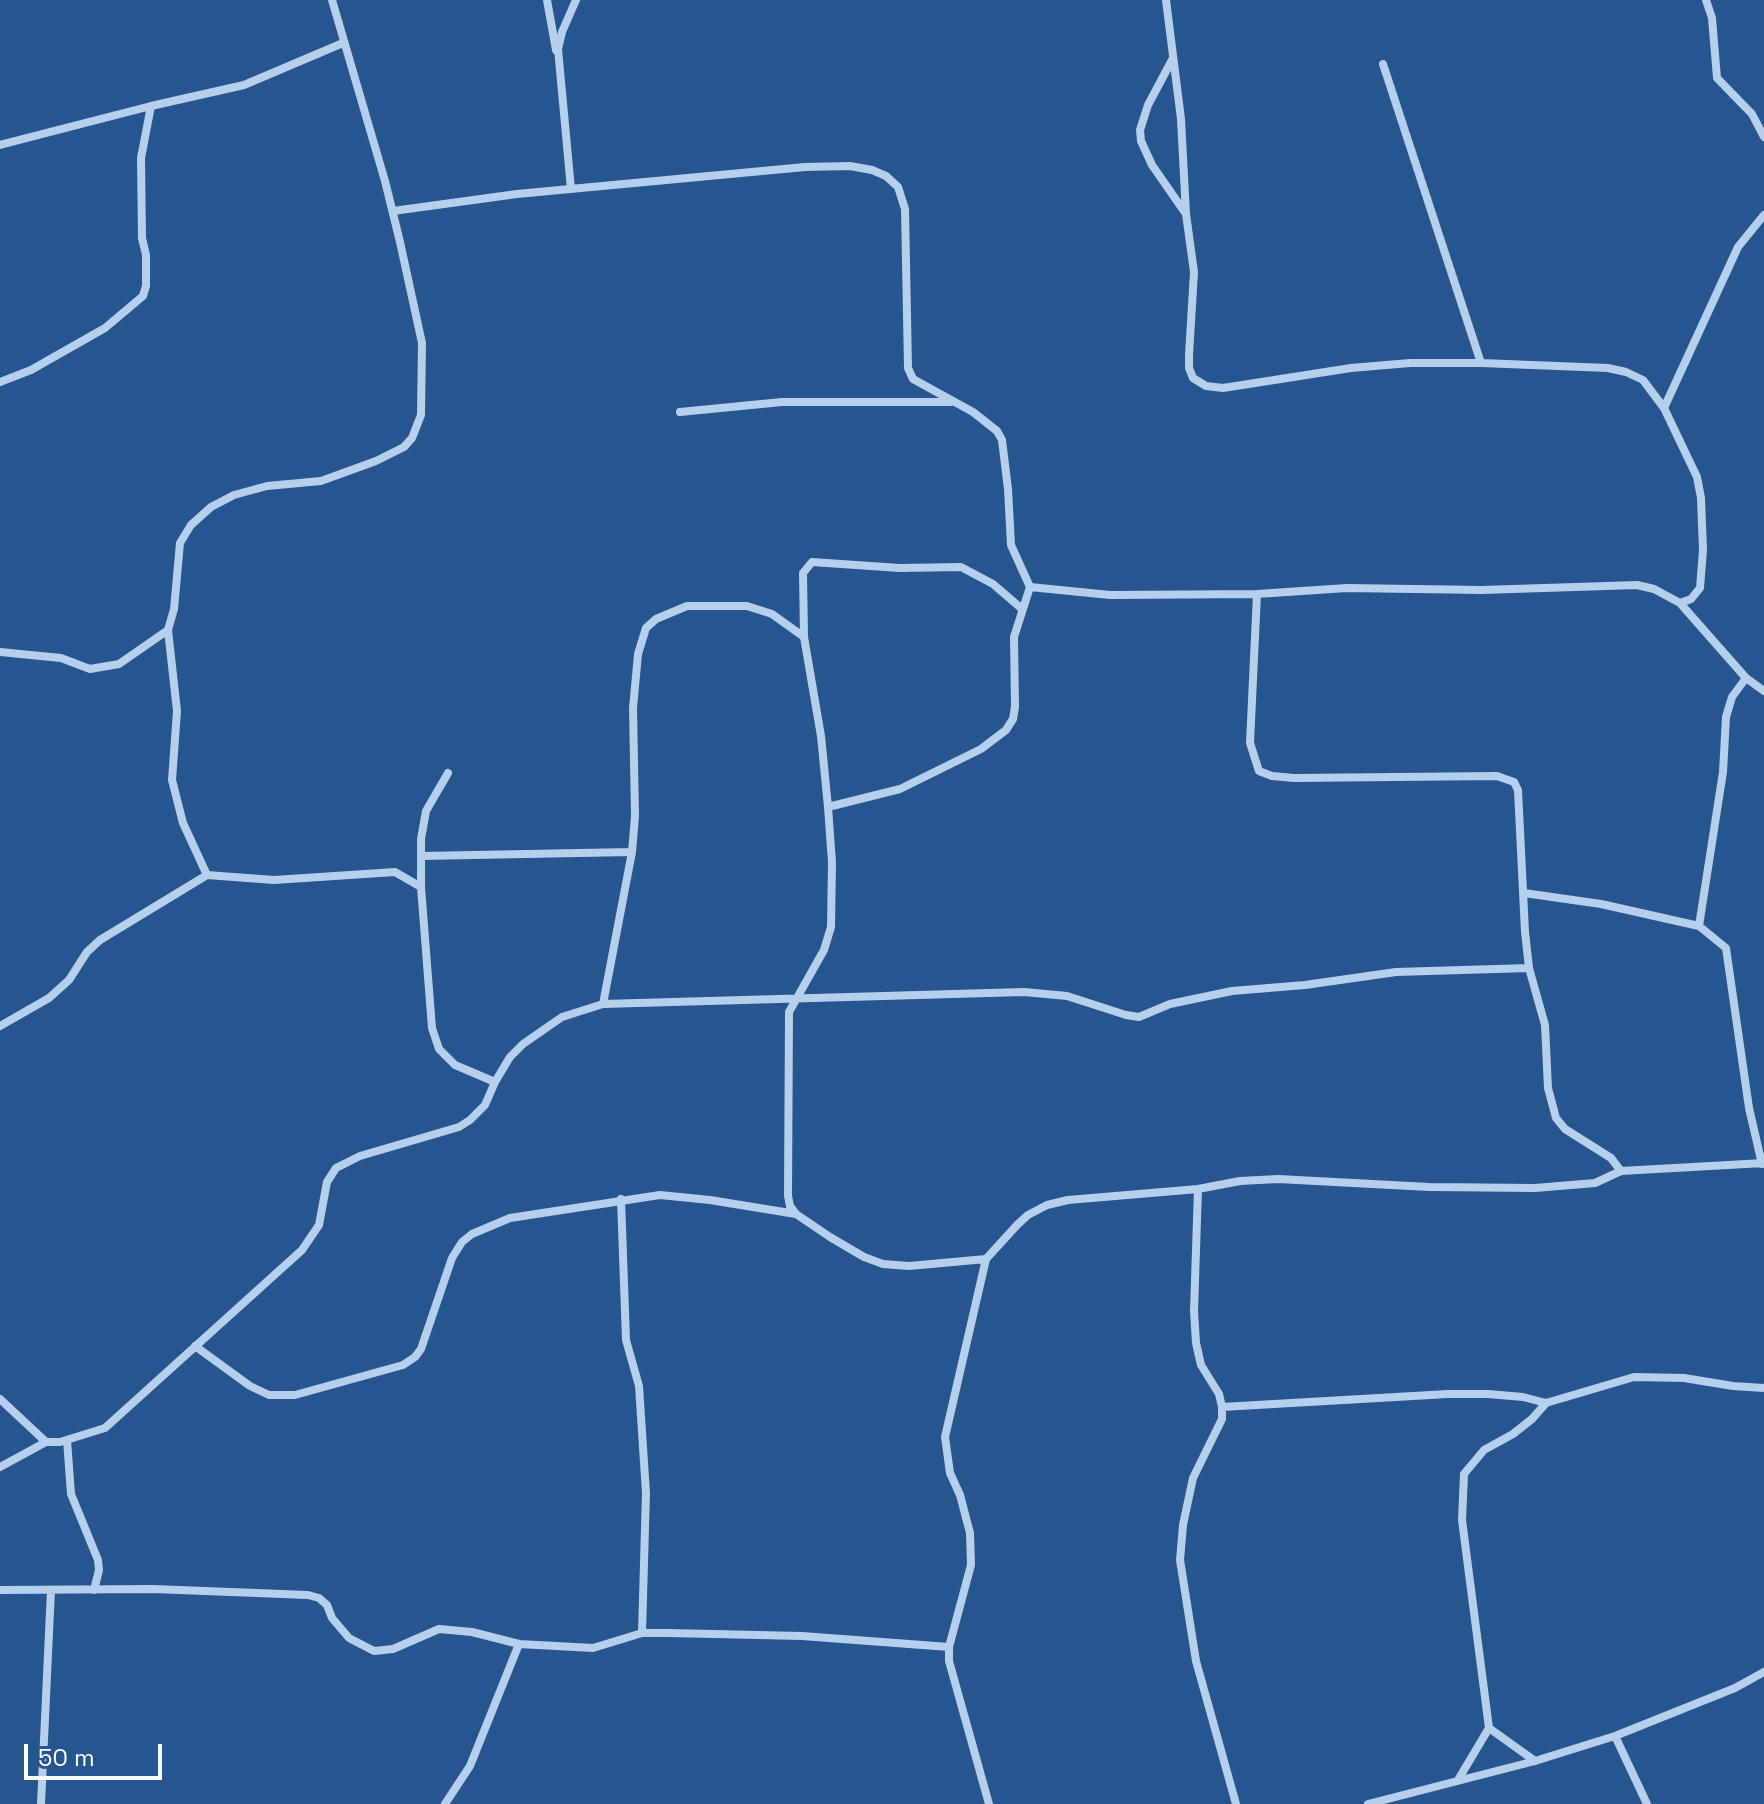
<!DOCTYPE html>
<html>
<head>
<meta charset="utf-8">
<style>
  body { margin:0 }
  #map { position:relative; width:1764px; height:1804px; overflow:hidden; background:#25568f; font-family:"Space Grotesk",sans-serif }
  canvas { display:block }
  .scale { position:absolute; left:24px; top:1744px; width:138px; height:36px; box-sizing:border-box; border:4px solid #fff; border-top:0; padding-left:10px; font-size:24px; line-height:28px; white-space:nowrap; color:#fff; -webkit-text-stroke:6px #25568f; paint-order:stroke }
</style>
</head>
<body>
<div id="map">
<canvas width="1764" height="1804"></canvas>
<div class="scale">50 m</div>
</div>
<script>
const c = document.querySelector('canvas').getContext('2d');
c.lineJoin = 'round';
const poly = rows => new Path2D(rows.map(r => 'M' + r).join(''));
function strokePath(path, color, width, dash) { c.strokeStyle = color; c.lineWidth = width; c.lineCap = dash ? 'butt' : 'round'; c.setLineDash(dash || []); c.stroke(path); }
const minor = poly([
  [547,0,556,50],
  [1166,0,1181,119,1186,214,1194,272,1189,355,1189,368,1193,378,1206,386,1223,388,1351,368,1410,363,1481,363,1608,368,1626,372,1643,380,1664,408,1697,477,1701,498,1703,550,1700,588,1691,599,1680,603],
  [1706,0,1712,18,1717,78,1752,114,1764,137],
  [1172,60,1148,105,1140,130,1141,141,1152,165,1186,214],
  [1383,64,1481,363],
  [0,145,151,106,244,85,343,43],
  [571,189,558,49,562,32,576,0],
  [393,211,517,194,805,167,850,166,872,170,886,176,898,187,905,209,908,368,913,379,973,412,997,431,1002,440,1008,489,1011,545,1030,587,1014,637,1015,707,1013,719,1006,730,981,749,900,789,828,807],
  [0,382,31,370,105,328,143,296,146,286,146,255,142,238,141,158,151,106],
  [1664,408,1738,247,1764,215],
  [680,412,782,402,951,402],
  [1030,587,1110,595,1257,594,1347,588,1482,590,1637,585,1654,589,1680,603,1746,678,1764,691],
  [1257,594,1250,743,1259,771,1272,776,1294,778,1497,776,1514,782,1518,790,1525,932,1529,968,1545,1025,1548,1088,1556,1118,1565,1129,1611,1158,1621,1171,1764,1163],
  [0,652,61,658,90,669,119,664,168,630],
  [448,773,426,811,421,839,421,887,432,1028,439,1049,455,1065,495,1082],
  [421,856,632,852],
  [207,875,183,823,172,780,177,711,168,630,174,609,180,543,191,525,211,507,234,495,267,486,321,481,376,461,404,447,412,438,421,415,422,343,400,242,385,181,332,0],
  [1524,893,1601,904,1699,926,1726,948,1749,1108,1762,1164],
  [1699,926,1723,772,1726,717,1732,697,1746,678],
  [603,1004,1024,992,1067,996,1126,1015,1139,1017,1170,1004,1232,991,1305,985,1396,972,1529,968],
  [0,1026,49,998,69,980,87,952,100,940,207,875,274,880,395,872,421,887],
  [1198,1189,1194,1311,1196,1343,1201,1365,1219,1394,1222,1407,1222,1419,1193,1478,1183,1525,1180,1560,1196,1661,1236,1804],
  [621,1199,626,1340,639,1386,646,1493,642,1633],
  [986,1259,909,1266,883,1264,864,1257,830,1237,796,1214,790,1206,788,1196,789,1012,824,950,831,927,832,862,828,807,821,736,804,637,803,573,812,562,900,568,961,567,993,584,1022,609],
  [195,1346,250,1386,269,1395,295,1395,403,1365,415,1357,421,1349,452,1258,462,1242,472,1234,510,1218,660,1195,710,1200,796,1214],
  [0,1399,46,1442],
  [1222,1407,1448,1394,1488,1394,1523,1397,1546,1403,1634,1377,1684,1378,1733,1386,1764,1388],
  [67,1440,71,1494,98,1560,99,1570,94,1590],
  [0,1467,46,1442,60,1442,105,1428,302,1250,319,1225,327,1182,336,1168,360,1156,459,1127,470,1120,485,1105,495,1082,510,1057,523,1044,562,1017,603,1004,632,852,635,816,633,708,638,654,646,628,656,619,687,606,747,606,772,614,804,637],
  [0,1590,153,1589,308,1595,319,1598,327,1605,332,1618,349,1638,374,1651,393,1649,439,1629,472,1632,519,1644,593,1648,642,1633,669,1633,802,1636,949,1647],
  [1489,1728,1535,1761],
  [1615,1736,1647,1804],
  [1458,1780,1489,1728,1462,1520,1464,1474,1484,1450,1513,1434,1532,1419,1546,1403],
  [41,1804,51,1590],
  [445,1804,470,1766,519,1644],
  [989,1804,949,1661,949,1647,971,1565,970,1533,960,1495,950,1473,945,1437,986,1259,1018,1224,1028,1215,1047,1205,1068,1200,1198,1189,1240,1181,1278,1179,1429,1187,1535,1188,1595,1183,1621,1171],
  [1368,1804,1535,1761,1615,1736,1735,1688,1764,1672]
]);
strokePath(minor, '#b6cfeb', 8);
</script>
</body>
</html>
